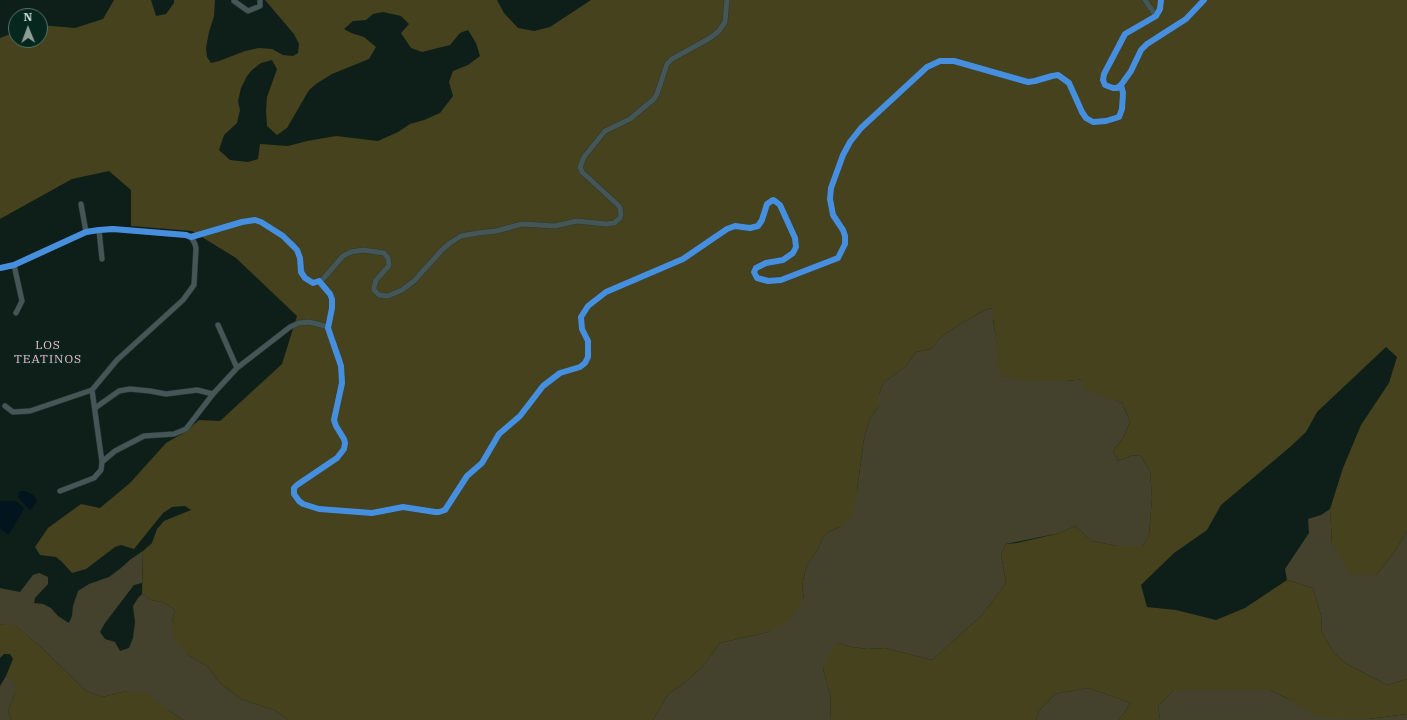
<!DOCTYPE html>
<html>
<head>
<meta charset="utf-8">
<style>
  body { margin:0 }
  #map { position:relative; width:1407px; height:720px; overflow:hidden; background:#0e1f1a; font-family:"IBM Plex Serif",serif }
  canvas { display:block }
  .north { position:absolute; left:8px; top:8px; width:40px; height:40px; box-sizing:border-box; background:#06271d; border:1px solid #577269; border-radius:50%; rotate:359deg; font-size:11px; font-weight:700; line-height:16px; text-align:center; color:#d1e2db }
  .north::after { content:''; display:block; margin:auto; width:14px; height:18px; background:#8d9e97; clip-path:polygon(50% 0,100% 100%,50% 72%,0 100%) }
</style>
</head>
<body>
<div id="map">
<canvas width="1407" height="720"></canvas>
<div class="north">N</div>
</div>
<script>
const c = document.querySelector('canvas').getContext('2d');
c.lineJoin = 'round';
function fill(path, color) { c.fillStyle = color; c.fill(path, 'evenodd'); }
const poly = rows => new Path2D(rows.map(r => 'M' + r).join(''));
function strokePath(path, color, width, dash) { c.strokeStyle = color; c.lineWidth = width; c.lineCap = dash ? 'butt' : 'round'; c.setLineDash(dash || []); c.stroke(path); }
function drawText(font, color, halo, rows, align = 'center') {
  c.font = font + ' "IBM Plex Serif",serif'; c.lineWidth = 3.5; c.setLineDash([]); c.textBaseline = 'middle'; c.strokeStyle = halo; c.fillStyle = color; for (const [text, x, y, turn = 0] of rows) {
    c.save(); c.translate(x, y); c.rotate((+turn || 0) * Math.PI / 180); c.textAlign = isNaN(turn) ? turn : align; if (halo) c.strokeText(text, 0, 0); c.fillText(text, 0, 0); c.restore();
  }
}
const green = poly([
  [989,308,993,309,993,320,1002,376,1068,381,1083,379,1104,396,1122,403,1130,421,1124,437,1113,451,1118,461,1130,456,1140,455,1150,471,1152,498,1149,535,1143,546,1117,546,1092,541,1075,526,1060,533,1006,544,1001,554,1006,583,982,615,932,660,885,648,867,649,852,647,838,643,823,669,830,695,831,720,653,720,668,694,682,685,704,665,720,643,768,632,804,598,802,586,806,567,818,549,822,539,828,532,840,527,857,490,864,439,870,418,879,406,879,394,883,383,906,366,916,352,931,349,941,337,962,323],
  [1330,509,1332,544,1376,575,1393,554,1407,531,1407,679,1387,685,1347,664,1334,653,1322,633,1321,615,1313,588,1287,580,1285,569,1309,533,1308,519,1321,515],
  [143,551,142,583,134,585,105,623,100,632,105,639,115,642,120,651,129,648,133,638,135,622,133,606,138,598,142,594,151,600,163,602,175,610,172,622,188,655,207,666,220,683,241,699,276,711,288,720,183,720,168,710,126,691,103,697,86,691,42,648,17,627,0,624,0,588,20,592,33,575,39,573,48,577,48,584,35,598,34,603,43,604,51,608,58,616,69,623,72,616,73,606,78,591,89,584,109,577,121,568,131,559],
  [6,676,15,681,15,693,8,711,11,720,0,720,0,686],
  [1088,688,1131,703,1119,720,1036,720,1039,711,1055,694],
  [1174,690,1270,690,1288,699,1368,719,1407,714,1407,720,1160,720,1158,706]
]);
const forest = poly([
  [114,0,151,0,156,16,166,14,174,3,174,0,215,0,214,16,209,32,206,48,207,57,211,63,219,61,245,51,259,48,272,49,283,55,293,56,298,53,299,44,294,34,265,0,497,0,504,13,518,28,534,31,550,27,591,0,1407,0,1407,531,1393,554,1376,575,1351,574,1332,544,1330,509,1343,468,1361,425,1389,383,1397,357,1386,347,1317,412,1306,432,1290,447,1221,505,1207,530,1174,553,1141,585,1147,607,1176,610,1216,620,1245,608,1287,580,1313,588,1321,615,1322,633,1334,653,1347,664,1387,685,1407,679,1407,714,1368,719,1320,717,1288,699,1270,690,1174,690,1158,706,1160,720,1119,720,1131,703,1088,688,1055,694,1039,711,1036,720,831,720,830,695,823,669,828,655,838,643,852,647,867,649,885,648,932,660,982,615,1006,583,1001,554,1006,544,1017,543,1060,533,1075,526,1092,541,1117,546,1143,546,1149,535,1152,498,1150,471,1140,455,1130,456,1118,461,1113,451,1124,437,1130,421,1122,403,1083,389,1083,379,1068,381,1032,381,1001,376,993,319,993,309,989,308,962,323,941,337,931,349,916,352,906,366,883,383,879,394,879,406,870,418,864,439,857,490,853,514,840,527,828,532,822,539,818,549,806,567,802,586,804,598,793,617,780,626,768,632,720,643,704,665,682,685,668,694,653,720,288,720,276,711,241,699,220,683,207,666,188,655,175,640,172,622,175,610,163,602,151,600,142,594,143,551,152,543,157,529,164,521,191,510,185,506,172,507,163,513,134,549,121,545,115,547,86,569,72,573,62,562,56,557,40,555,35,547,48,528,81,504,100,508,130,483,166,443,185,432,199,420,220,421,282,364,297,316,236,258,192,231,131,226,131,190,109,171,72,179,0,219,0,38,16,32,16,40,40,40,40,25,75,28,103,19],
  [383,12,401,16,409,24,401,33,411,48,422,52,450,45,460,33,468,30,476,43,480,56,468,65,453,71,449,82,453,96,440,113,424,120,410,124,398,132,378,141,336,136,307,141,288,146,260,144,258,159,248,162,230,160,219,150,224,135,237,123,240,110,238,101,241,88,247,76,252,70,261,63,272,60,277,69,267,97,266,110,267,126,277,135,287,128,309,90,316,84,332,74,369,59,376,47,364,37,351,33,344,29,353,21,366,20,373,14],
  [0,624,16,626,42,648,86,691,103,697,126,691,149,694,168,710,183,720,11,720,8,711,15,693,15,682,6,676,13,659,10,654,4,654,0,658]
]);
const water = poly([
  [21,491,25,491,33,495,36,498,37,501,32,509,30,510,28,508,18,497,19,493],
  [0,501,14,501,17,502,23,507,24,509,9,534,7,534,0,528]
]);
const minor = poly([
  [1145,0,1156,16],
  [1161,0,1160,9,1156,16,1125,34,1104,74,1103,80,1105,85,1113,88,1117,88,1121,85,1131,71,1141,50,1147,44,1186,19,1204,0],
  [234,1,248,11,260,6,260,0],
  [81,204,86,232],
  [99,230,102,259],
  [14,265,22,301,16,313],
  [0,268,14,265,86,232,99,230,113,229,186,235,191,237,238,223,255,220,261,222,283,236,294,245,297,250,300,258,303,276,305,278,313,283,323,279,343,256,351,252,363,250,384,253,388,258,389,265,387,268,376,280,374,287,374,290,379,295,388,296,402,290,414,281,442,250,450,243,461,236,478,233,496,231,522,224,555,226,577,221,606,224,614,223,620,218,621,215,620,208,618,205,582,172,580,167,584,157,605,131,630,119,654,99,657,94,667,64,672,59,710,38,719,31,725,22,727,0],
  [319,281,326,288,332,299,332,308,328,328,340,359,342,379,334,420,336,426,344,439,345,446,342,453,337,458,297,485,294,488,294,494,299,501,303,504,319,509,372,513,403,507,435,512,439,512,445,510,467,476,482,463,499,434,520,416,543,386,560,373,580,367,585,363,588,357,588,341,582,329,581,317,588,306,606,292,683,259,727,229,735,226,750,228,758,226,762,220,767,204,773,200,775,201,780,205,795,238,796,247,793,253,783,260,766,263,756,268,754,272,757,278,768,281,781,280,838,258,845,244,845,236,843,230,833,215,830,199,831,188,843,155,850,142,861,128,927,67,940,61,954,61,1028,82,1035,81,1052,76,1058,75,1069,83,1082,112,1086,118,1093,122,1106,121,1119,117,1122,109,1123,93,1121,85],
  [218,325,237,368],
  [5,406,13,412,30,411,92,390],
  [95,408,119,391,130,389,150,391,166,394,197,390,213,394,237,368,290,327,299,323,309,322,325,326,328,328],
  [102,462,115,451,144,436,174,434,186,429,213,394],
  [60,491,94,478,101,470,102,462,92,390,117,360,183,300,194,285,196,248,195,244,191,237]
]);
const cycleway = poly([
  [1161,0,1160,9,1156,16,1125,34,1104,74,1103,80,1105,85,1113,88,1117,88,1121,85,1131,71,1141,50,1147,44,1186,19,1204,0],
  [0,268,14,265,86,232,99,230,113,229,186,235,191,237,242,222,255,220,261,222,283,236,297,250,300,258,301,272,305,278,313,283,319,281,330,294,332,299,332,308,328,328,341,366,342,383,334,420,336,426,344,439,345,443,344,449,337,458,297,485,294,488,294,494,299,501,303,504,319,509,372,513,403,507,435,512,439,512,445,510,467,476,482,463,499,434,520,416,543,386,560,373,580,367,585,363,588,357,588,341,582,329,581,317,588,306,606,292,683,259,727,229,735,226,750,228,758,226,762,220,767,204,773,200,775,201,780,205,795,238,796,247,793,253,783,260,766,263,756,268,754,272,757,278,768,281,781,280,838,258,845,244,845,236,843,230,833,215,830,199,831,188,843,155,850,142,861,128,927,67,940,61,954,61,1028,82,1035,81,1052,76,1058,75,1069,83,1082,112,1086,118,1093,122,1106,121,1119,117,1122,109,1123,93,1121,85]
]);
const neighbourhoodNames = [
  ["LOS",48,346],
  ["TEATINOS",48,360]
];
fill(green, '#44422c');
fill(forest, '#46421d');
fill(water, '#02151f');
strokePath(minor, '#2b3934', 6);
strokePath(minor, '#455657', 5);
strokePath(cycleway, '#468fdf', 6);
c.letterSpacing = '1px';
drawText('12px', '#f9b7cc', '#06271d', neighbourhoodNames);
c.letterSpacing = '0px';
</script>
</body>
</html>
